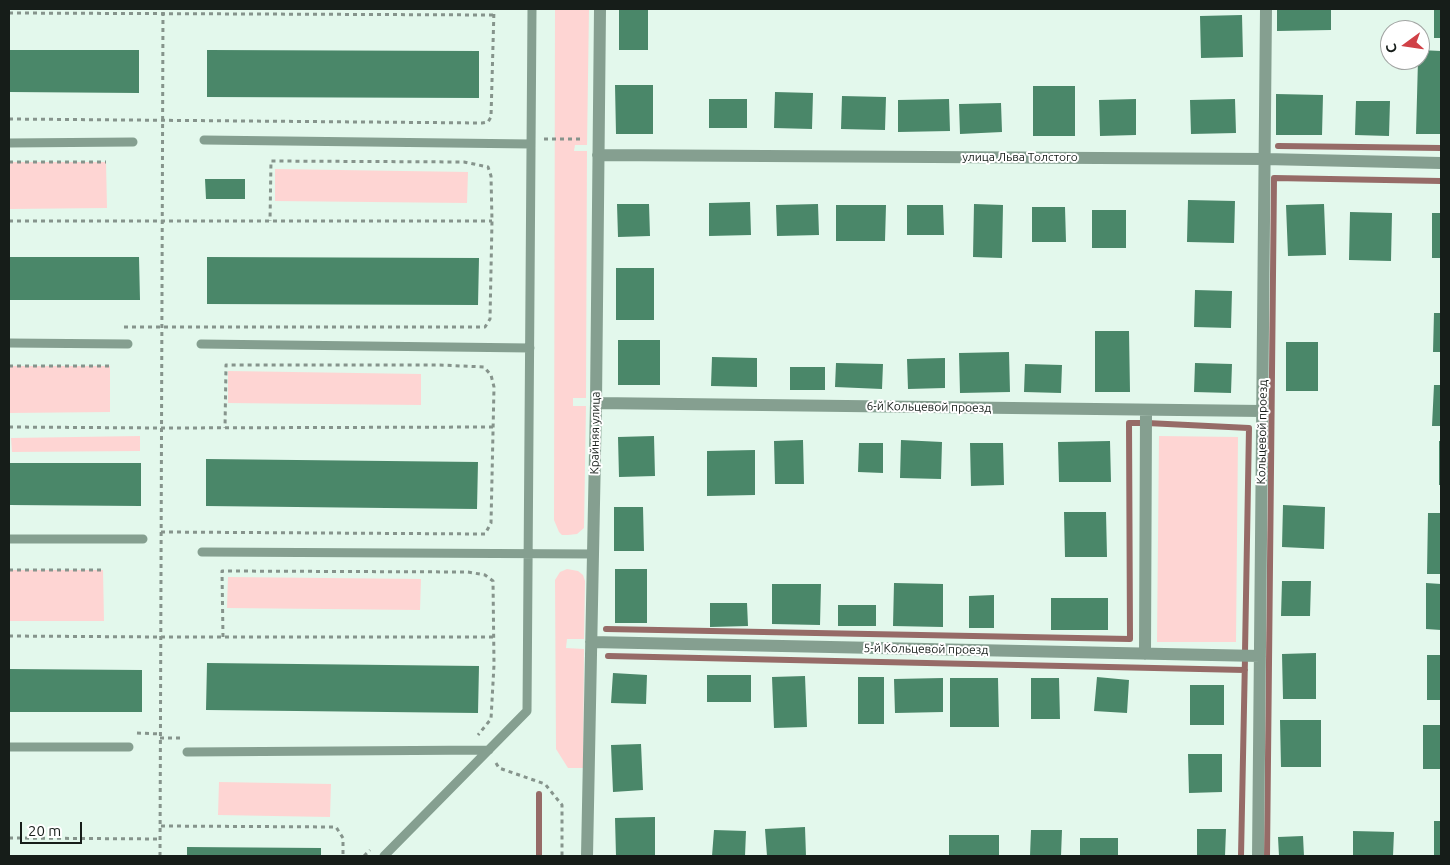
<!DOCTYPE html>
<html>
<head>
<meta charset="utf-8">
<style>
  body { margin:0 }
  #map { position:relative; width:1450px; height:865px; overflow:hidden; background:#e3f8ec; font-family:Ubuntu,sans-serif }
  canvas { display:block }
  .frame { position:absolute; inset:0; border:10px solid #161d19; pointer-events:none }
  .north { position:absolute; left:1380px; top:20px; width:50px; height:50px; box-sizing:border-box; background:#fff; border:1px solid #a2a5a3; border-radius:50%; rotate:256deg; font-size:14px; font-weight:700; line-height:20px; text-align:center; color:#161d19 }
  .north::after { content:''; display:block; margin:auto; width:18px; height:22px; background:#d04147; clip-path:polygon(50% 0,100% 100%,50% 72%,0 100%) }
  .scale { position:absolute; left:20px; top:822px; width:62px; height:22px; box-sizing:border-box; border:2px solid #161d19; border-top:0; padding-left:6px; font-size:15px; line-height:18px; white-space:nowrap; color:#161d19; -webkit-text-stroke:4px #fff; paint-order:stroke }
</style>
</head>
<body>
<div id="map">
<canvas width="1450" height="865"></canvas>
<div class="frame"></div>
<div class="north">С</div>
<div class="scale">20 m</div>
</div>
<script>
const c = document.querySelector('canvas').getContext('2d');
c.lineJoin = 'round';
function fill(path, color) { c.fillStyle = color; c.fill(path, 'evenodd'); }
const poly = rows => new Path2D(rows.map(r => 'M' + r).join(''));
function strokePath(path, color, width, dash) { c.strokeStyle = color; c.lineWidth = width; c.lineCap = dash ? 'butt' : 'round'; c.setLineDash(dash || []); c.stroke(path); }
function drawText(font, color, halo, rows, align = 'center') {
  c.font = font + ' Ubuntu,sans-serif'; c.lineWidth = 4; c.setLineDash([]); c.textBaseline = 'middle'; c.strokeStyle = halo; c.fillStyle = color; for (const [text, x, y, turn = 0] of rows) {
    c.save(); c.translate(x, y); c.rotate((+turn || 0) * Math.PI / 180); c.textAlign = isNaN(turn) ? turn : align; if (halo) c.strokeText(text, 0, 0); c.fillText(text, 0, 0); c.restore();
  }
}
const green = poly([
  [555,9,589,9,587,145,575,145,574,151,587,151,586,398,573,398,573,406,586,406,584,528,577,534,568,535,562,535,559,532,554,520],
  [9,162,106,162,107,208,9,209],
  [275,169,468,172,467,203,275,201],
  [9,366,110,366,110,412,9,413],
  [228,371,421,374,421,405,228,403],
  [140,436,140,451,12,452,11,438],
  [1159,436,1238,437,1236,642,1157,642],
  [567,569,578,571,583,575,585,581,584,639,567,639,566,648,584,649,583,768,568,768,556,749,555,580,560,572],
  [9,570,103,570,104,621,9,621],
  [228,577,421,579,420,610,227,608],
  [219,782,331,784,330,817,218,815]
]);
const stream = poly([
  [1278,146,1441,148],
  [1147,423,1249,428,1245,652],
  [606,629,1130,639,1129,423,1144,423],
  [608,656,1245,670],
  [539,794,539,856],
  [1241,856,1245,658],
  [1267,856,1274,178,1441,181]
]);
const building = poly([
  [619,9,648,10,648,50,619,50],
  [1277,9,1331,9,1331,30,1277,31],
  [1434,9,1441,9,1441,38,1434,38],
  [1242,15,1243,57,1201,58,1200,16],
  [9,50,139,50,139,93,9,92],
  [207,50,479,51,479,98,207,97],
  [1420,50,1441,51,1441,134,1416,134,1418,60,1420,60],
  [615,85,653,85,653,134,616,134],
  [1033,86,1075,86,1075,136,1033,136],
  [775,92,813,93,812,129,774,128],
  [1276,94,1323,95,1322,135,1276,135],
  [842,96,886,97,885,130,841,129],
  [709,99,747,99,747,128,709,128],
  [949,99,950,131,898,132,898,100],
  [1136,99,1136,135,1100,136,1099,100],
  [1235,99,1236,133,1191,134,1190,100],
  [1356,101,1390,101,1389,136,1355,135],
  [1001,103,1002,132,960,134,959,104],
  [205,179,245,179,245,199,206,199],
  [1188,200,1235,201,1234,243,1187,242],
  [750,202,751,235,709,236,709,203],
  [617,204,649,204,650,236,618,237],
  [818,204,819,235,777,236,776,205],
  [974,204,1003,205,1002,258,973,257],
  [1324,204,1326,255,1288,256,1286,205],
  [836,205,886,205,885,241,836,241],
  [907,205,943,205,944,235,907,235],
  [1032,207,1065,207,1066,242,1032,242],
  [1092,210,1126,210,1126,248,1092,248],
  [1350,212,1392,213,1391,261,1349,260],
  [1432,213,1441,213,1441,258,1432,258],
  [9,257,139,257,140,300,9,300],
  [207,257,479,258,478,305,207,304],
  [616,268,654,268,654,320,616,320],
  [1195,290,1232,291,1231,328,1194,327],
  [1434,313,1441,313,1441,352,1433,352],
  [1095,331,1129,331,1130,392,1095,392],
  [618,340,660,340,660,385,618,385],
  [1286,342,1318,342,1318,391,1286,391],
  [1009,352,1010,392,960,393,959,353],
  [712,357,757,358,757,387,711,386],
  [945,358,945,388,908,389,907,359],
  [836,363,883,364,882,389,835,387],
  [1195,363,1232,364,1231,393,1194,392],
  [1025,364,1062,365,1061,393,1024,392],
  [790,367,825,367,825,390,790,390],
  [1434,385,1441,385,1441,426,1432,426],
  [654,436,655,476,619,477,618,437],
  [803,440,804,484,775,484,774,441],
  [901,440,942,442,941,479,900,478],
  [1110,441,1111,482,1059,482,1058,442],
  [1439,441,1441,441,1441,485,1439,485],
  [859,443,883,443,883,473,858,472],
  [970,443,1003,443,1004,485,971,486],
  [755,450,755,495,707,496,707,451],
  [206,459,478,462,477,509,206,506],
  [9,463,141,463,141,506,9,505],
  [1283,505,1325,507,1324,549,1282,547],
  [614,507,643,507,644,551,614,551],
  [1064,512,1106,512,1107,557,1065,557],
  [1428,513,1441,513,1441,574,1427,574],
  [615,569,647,569,647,623,615,623],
  [1282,581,1311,581,1310,616,1281,616],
  [894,583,943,584,943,627,893,626],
  [1426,583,1441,584,1441,630,1426,629],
  [772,584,821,584,820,625,772,624],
  [994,595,994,628,969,628,969,596],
  [1051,598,1108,598,1108,630,1051,630],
  [710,603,747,603,748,626,710,627],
  [838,605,876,605,876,626,838,626],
  [1316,653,1316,699,1283,699,1282,654],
  [1427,655,1441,655,1441,700,1427,700],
  [207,663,479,666,478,713,206,710],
  [9,669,142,670,142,712,9,712],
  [613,673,647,675,646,704,611,703],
  [707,675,751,675,751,702,707,702],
  [805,676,807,727,774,728,772,677],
  [858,677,884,677,884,724,858,724],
  [1097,677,1129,680,1127,713,1094,711],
  [943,678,943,712,895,713,894,679],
  [950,678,998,678,999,727,950,727],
  [1031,678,1059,678,1060,719,1031,719],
  [1190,685,1224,685,1224,725,1190,725],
  [1280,720,1321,720,1321,767,1281,767],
  [1423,725,1441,725,1441,769,1423,769],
  [641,744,643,790,613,792,611,745],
  [1188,754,1222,754,1222,792,1189,793],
  [655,817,655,856,616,856,615,818],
  [1434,821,1441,821,1441,856,1434,856],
  [805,827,806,856,767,856,765,829],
  [1197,829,1226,829,1225,856,1197,856],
  [714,830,746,831,745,856,712,856],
  [1031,830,1062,830,1061,856,1030,856],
  [1353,831,1394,832,1393,856,1353,856],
  [949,835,999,835,999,856,949,856],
  [1303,836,1304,856,1279,856,1278,837],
  [1080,838,1118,838,1118,856,1080,856],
  [187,847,321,848,321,856,187,856]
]);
const path = poly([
  [9,13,494,15],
  [9,119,482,123,488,122,491,117,494,9],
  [544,139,583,139],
  [9,162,106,162],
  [9,221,492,221],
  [124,327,485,327,490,319,492,221,491,176,488,167,464,162,271,161,270,221],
  [9,366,110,366],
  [9,427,161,428,493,427],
  [161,532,485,534,491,523,494,387,491,375,484,367,440,365,226,365,225,428],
  [9,570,103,570],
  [9,636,161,637,493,637],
  [223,637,222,571,468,572,485,575,493,581,494,665,491,719,478,735],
  [137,733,160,734],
  [160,738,180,738],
  [496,763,499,768,545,784,562,805,562,856],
  [161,826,336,827,343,838,343,856],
  [9,838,161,839],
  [160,856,163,9],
  [364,856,370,850]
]);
const lane = poly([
  [204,140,531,144],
  [9,143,133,142],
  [9,343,128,344],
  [201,344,530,348],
  [9,539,143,539],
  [202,552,593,554],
  [9,747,129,747],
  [187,752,489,750],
  [384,856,527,711,532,9]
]);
const street = poly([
  [598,155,1265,159,1441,163],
  [596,403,1262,411],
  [591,642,1260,656],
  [1145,654,1146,410],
  [587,856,596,403,600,9],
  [1258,856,1266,9]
]);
const streetNames = [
  ["улица Льва Толстого",1020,157],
  ["6-й Кольцевой проезд",929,407,1],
  ["Кольцевой проезд",1262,432,-89],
  ["Крайняя улица",595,433,-89],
  ["5-й Кольцевой проезд",926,649,1]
];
fill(green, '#fed5d3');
strokePath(stream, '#966b67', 6);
fill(building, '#4a8769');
strokePath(path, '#86948c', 3, [4, 4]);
strokePath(lane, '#859f90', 9);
strokePath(street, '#859f90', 12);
drawText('12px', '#161d19', '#fff', streetNames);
</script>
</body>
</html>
